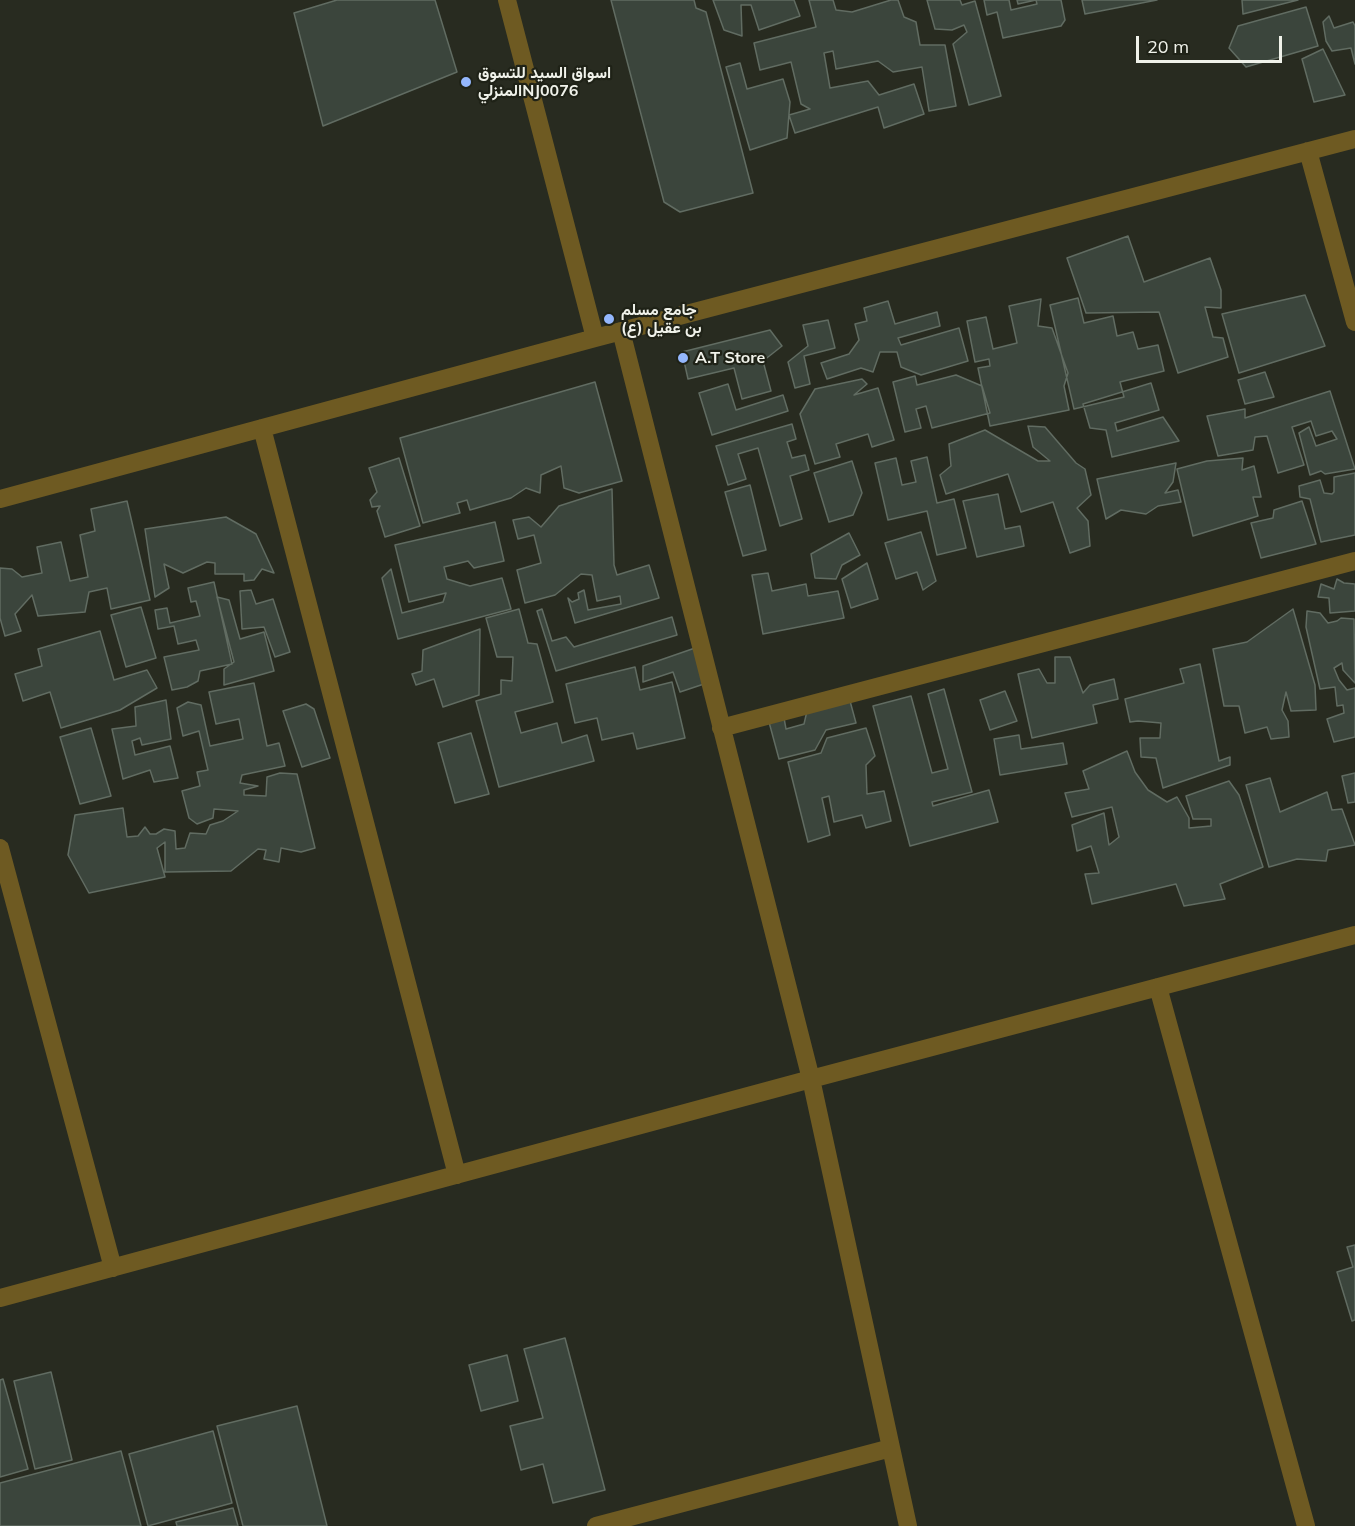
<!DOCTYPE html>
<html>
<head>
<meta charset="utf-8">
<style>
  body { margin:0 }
  #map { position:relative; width:1355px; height:1526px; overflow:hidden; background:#282b20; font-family:Mulish,sans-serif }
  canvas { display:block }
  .scale { position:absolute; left:1136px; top:36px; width:146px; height:27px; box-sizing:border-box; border:3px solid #f0f2ea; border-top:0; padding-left:8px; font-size:18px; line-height:21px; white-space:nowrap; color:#f0f2ea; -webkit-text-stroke:4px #1f2217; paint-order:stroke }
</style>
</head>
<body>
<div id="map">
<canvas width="1355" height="1526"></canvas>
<div class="scale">20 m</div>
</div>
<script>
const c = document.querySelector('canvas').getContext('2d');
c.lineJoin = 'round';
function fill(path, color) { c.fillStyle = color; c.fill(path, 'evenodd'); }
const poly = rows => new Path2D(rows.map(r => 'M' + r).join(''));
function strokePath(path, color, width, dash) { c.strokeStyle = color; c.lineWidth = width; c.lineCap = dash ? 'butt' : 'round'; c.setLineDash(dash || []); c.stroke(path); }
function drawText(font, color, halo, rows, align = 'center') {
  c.font = font + ' Mulish,Vazirmatn,sans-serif'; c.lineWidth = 4.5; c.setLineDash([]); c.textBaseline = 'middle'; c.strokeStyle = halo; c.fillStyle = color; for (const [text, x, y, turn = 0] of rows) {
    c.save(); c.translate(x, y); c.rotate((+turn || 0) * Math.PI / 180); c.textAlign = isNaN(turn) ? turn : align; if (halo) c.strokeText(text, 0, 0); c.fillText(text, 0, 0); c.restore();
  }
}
const building = poly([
  [337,0,435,0,457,72,323,126,294,13,337,0],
  [611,0,694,0,696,8,706,12,753,193,680,212,664,202,611,0],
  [713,0,794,0,800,16,759,30,751,5,741,5,742,36,724,30,713,0],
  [809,0,833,0,836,10,852,12,891,0,898,0,904,17,916,22,920,45,945,45,956,106,929,111,922,67,893,72,878,61,836,69,833,51,824,53,830,88,868,81,879,95,914,84,924,114,884,128,878,107,795,133,789,115,810,109,801,104,791,62,760,70,754,43,816,27,809,0],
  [927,0,960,0,962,5,975,1,1001,96,969,105,953,44,967,32,964,25,952,30,935,29,927,0],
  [984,0,1009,0,1011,10,1037,4,1036,0,1018,4,1017,0,1061,0,1065,20,1061,26,1003,38,997,12,987,15,984,0],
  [1082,0,1157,0,1085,14,1082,0],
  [1242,0,1298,0,1243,14,1242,0],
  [1306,7,1318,46,1246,67,1229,48,1238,26,1306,7],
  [1329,16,1334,28,1353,22,1355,26,1355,64,1351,48,1332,51,1326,41,1323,22,1329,16],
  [1323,49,1345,95,1314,102,1302,59,1323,49],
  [740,63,747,89,783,79,790,102,787,138,750,150,726,67,740,63],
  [1128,236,1144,282,1210,258,1221,290,1221,308,1205,307,1213,337,1223,338,1228,357,1178,373,1159,312,1086,313,1067,258,1128,236],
  [1305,295,1325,346,1239,373,1222,314,1305,295],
  [1078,298,1084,323,1113,316,1117,336,1133,332,1138,349,1158,345,1164,371,1120,382,1124,397,1074,409,1050,305,1078,298],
  [1041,299,1038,326,1052,328,1068,373,1064,386,1069,410,990,426,978,368,990,366,989,359,975,362,967,321,986,317,993,349,1017,343,1009,306,1041,299],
  [888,301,895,324,937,312,940,326,898,338,901,345,959,328,968,361,921,375,901,367,897,352,880,352,873,372,861,368,827,379,821,363,849,354,859,340,855,324,867,321,864,308,888,301],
  [828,320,835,348,804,356,810,384,795,388,788,362,808,346,803,325,828,320],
  [770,330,782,346,763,361,771,391,742,399,734,368,688,379,682,352,770,330],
  [1265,372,1274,397,1245,404,1238,380,1265,372],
  [956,375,982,386,990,413,932,428,926,406,916,409,921,428,905,432,893,382,915,376,917,385,956,375],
  [862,379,867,384,854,395,878,388,894,440,872,447,868,434,836,444,840,457,815,464,800,414,815,389,862,379],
  [595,382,622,481,579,493,564,488,561,466,541,475,540,493,526,488,511,498,470,510,467,500,457,503,460,513,423,523,400,438,595,382],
  [1151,383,1159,410,1115,423,1117,431,1163,417,1179,441,1112,457,1106,430,1090,428,1083,404,1151,383],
  [728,384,736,410,783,395,788,411,712,435,699,393,728,384],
  [1330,391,1355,469,1325,474,1321,471,1310,475,1299,433,1309,427,1316,446,1337,439,1332,431,1316,436,1311,421,1292,427,1304,465,1278,473,1267,436,1255,437,1253,450,1218,456,1207,416,1245,409,1245,418,1330,391],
  [792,424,796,439,787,442,792,458,805,455,809,470,790,476,802,519,780,526,758,448,738,454,746,479,728,485,716,446,792,424],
  [1028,426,1045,427,1076,463,1085,469,1091,495,1077,508,1088,521,1090,546,1070,553,1053,502,1021,512,1008,474,946,494,940,475,951,466,949,444,985,430,1038,461,1050,461,1033,447,1028,426],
  [927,457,937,503,954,499,966,548,937,555,927,511,888,520,875,463,896,458,902,485,916,482,911,461,927,457],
  [399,458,420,526,385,537,377,511,380,506,372,507,370,500,377,492,369,468,399,458],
  [1243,458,1242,470,1254,466,1261,497,1253,497,1258,516,1193,536,1177,469,1207,461,1243,458],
  [852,461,862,493,853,515,829,522,814,473,852,461],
  [1176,463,1173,482,1165,493,1178,490,1181,502,1158,506,1146,514,1121,510,1106,519,1097,479,1176,463],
  [1355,473,1355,535,1321,542,1310,499,1300,497,1299,486,1320,480,1324,493,1332,494,1334,492,1334,477,1355,473],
  [750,485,766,550,743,556,725,492,750,485],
  [612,489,614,565,617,575,649,565,659,598,575,623,568,598,572,602,579,599,578,593,584,590,588,610,621,604,620,596,597,601,592,575,581,574,555,595,525,603,517,570,541,563,534,535,518,539,513,520,529,517,541,527,559,506,612,489],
  [998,494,1005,529,1020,526,1024,546,977,557,963,501,998,494],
  [127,501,150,600,111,609,107,588,89,592,85,612,38,616,32,595,15,614,21,631,5,636,0,618,0,568,12,569,22,577,42,573,37,547,61,542,70,581,88,577,80,535,95,531,91,509,127,501],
  [1302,501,1316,544,1261,558,1251,523,1273,518,1274,510,1302,501],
  [226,517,256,534,274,573,262,569,254,580,244,581,244,574,215,574,215,563,207,562,183,573,164,564,169,588,155,597,145,529,226,517],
  [495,522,504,561,474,568,468,561,444,567,447,579,470,586,502,578,511,609,398,639,382,578,391,569,402,613,443,602,446,593,409,602,395,545,495,522],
  [921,532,936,581,923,590,917,572,896,579,885,543,921,532],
  [849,533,860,555,842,565,836,579,815,578,811,554,849,533],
  [867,563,878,599,851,608,842,579,867,563],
  [768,573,772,591,806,584,808,596,838,591,844,618,763,634,752,575,768,573],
  [1337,579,1344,583,1355,584,1355,611,1330,613,1329,598,1318,597,1321,584,1334,589,1337,579],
  [214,582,232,664,200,671,198,681,187,687,172,690,164,657,199,650,196,640,178,644,174,626,158,629,155,610,167,608,170,623,200,616,196,601,191,602,188,588,214,582],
  [251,590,256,604,273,599,290,652,275,657,264,627,242,629,240,591,251,590],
  [217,597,229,600,240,639,264,632,274,671,224,685,224,669,234,662,217,597],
  [141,607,156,658,126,667,111,615,141,607],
  [519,609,528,643,537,644,553,702,515,712,521,733,557,723,562,743,587,735,594,761,499,787,476,701,501,694,501,680,512,681,513,657,497,657,486,618,519,609],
  [542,609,552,641,566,637,574,647,672,617,677,635,556,671,537,611,542,609],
  [1293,609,1315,685,1316,710,1291,711,1286,692,1282,710,1288,721,1289,737,1271,739,1267,727,1245,733,1239,706,1224,706,1213,649,1247,642,1293,609],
  [1307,611,1320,613,1328,623,1337,621,1341,618,1354,619,1355,683,1343,670,1342,663,1334,668,1339,680,1347,690,1355,688,1355,737,1334,742,1327,719,1344,713,1343,705,1337,706,1335,687,1320,689,1306,627,1307,611],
  [480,629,479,695,443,707,434,679,416,685,412,674,422,671,423,650,480,629],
  [100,631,114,680,147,670,157,688,120,710,61,728,50,692,23,701,15,674,42,666,38,649,100,631],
  [695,648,707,683,680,692,673,672,643,682,643,666,695,648],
  [1055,657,1070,657,1083,693,1090,685,1114,679,1118,699,1093,705,1097,723,1032,738,1018,674,1039,669,1047,683,1055,683,1055,657],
  [1200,664,1219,761,1230,757,1230,765,1163,788,1156,758,1141,757,1140,738,1160,738,1161,723,1138,721,1130,722,1125,699,1184,683,1180,669,1200,664],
  [635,667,640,690,672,682,685,738,637,749,633,733,602,740,597,718,575,723,566,684,635,667],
  [254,683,267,746,279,743,285,766,242,775,240,783,258,786,244,790,244,795,266,796,267,777,280,773,297,774,315,848,301,852,281,848,279,862,264,859,266,850,258,849,231,871,165,872,165,842,157,848,165,877,89,893,68,855,75,815,123,808,127,837,138,836,145,827,150,834,156,834,164,829,175,831,176,849,185,848,190,833,206,834,210,825,223,821,238,811,214,809,213,818,197,824,189,818,182,791,200,786,197,772,208,770,199,731,183,736,177,708,188,702,201,705,210,746,243,739,239,719,216,724,209,692,254,683],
  [944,689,972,792,932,802,933,806,989,790,998,822,910,846,873,706,911,696,932,773,948,769,928,694,944,689],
  [1005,691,1017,721,990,730,980,700,1005,691],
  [166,700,171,739,142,745,140,738,132,741,135,755,170,746,178,778,154,782,150,770,123,779,112,729,136,726,135,707,166,700],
  [850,701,856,723,826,730,815,750,779,759,769,722,784,718,786,729,804,724,807,711,850,701],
  [306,704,314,709,330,758,302,767,283,711,306,704],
  [91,728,111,796,80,804,60,737,91,728],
  [866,728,875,756,866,765,867,794,884,791,891,821,866,828,862,815,834,822,829,796,822,798,830,835,808,842,788,762,821,753,827,738,866,728],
  [471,733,489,794,455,803,438,743,471,733],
  [1019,735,1021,749,1063,743,1067,764,1000,775,994,739,1019,735],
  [1127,751,1135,772,1148,790,1167,802,1177,797,1189,818,1189,828,1211,826,1211,819,1193,819,1186,796,1229,781,1239,795,1263,867,1220,884,1225,899,1184,906,1176,884,1092,904,1085,874,1099,873,1091,846,1077,851,1072,825,1104,813,1109,845,1119,837,1112,807,1072,817,1065,793,1089,789,1083,771,1127,751],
  [1355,773,1355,802,1348,803,1342,776,1355,773],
  [1270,778,1280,812,1327,792,1332,810,1342,809,1355,845,1328,850,1326,861,1297,859,1269,867,1246,785,1270,778],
  [1355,1245,1355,1320,1352,1321,1337,1272,1353,1267,1347,1247,1355,1245],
  [565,1338,605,1490,553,1503,543,1464,521,1470,510,1426,543,1418,524,1349,565,1338],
  [507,1355,518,1401,481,1411,469,1365,507,1355],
  [51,1372,72,1460,35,1469,14,1381,51,1372],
  [3,1379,28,1469,0,1477,0,1380,3,1379],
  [297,1406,327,1526,243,1526,217,1426,297,1406],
  [213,1431,232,1503,148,1526,129,1454,213,1431],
  [121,1451,141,1526,0,1526,0,1483,121,1451],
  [233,1508,238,1526,177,1526,176,1522,233,1508]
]);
const street = poly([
  [507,0,595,338],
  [1308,151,1355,322],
  [621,331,811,1079,908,1526],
  [262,428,457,1175],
  [0,499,595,338,1355,139],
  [721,728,1355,561],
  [0,848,113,1268],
  [1158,987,1306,1526],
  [0,1298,811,1079,1355,935],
  [596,1526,891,1448]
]);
const markers = [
  [466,82,6,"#94b7fd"],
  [609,319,6,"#94b7fd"],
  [683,358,6,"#94b7fd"]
];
const poiNames = [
  ["اسواق السيد للتسوق",478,73],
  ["المنزليNJ0076",478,91],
  ["جامع مسلم",621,310],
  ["بن عقيل (ع)",621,328],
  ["A.T Store",695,358]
];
fill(building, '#3b453c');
strokePath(building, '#616c62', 1.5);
strokePath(street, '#6e5a22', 18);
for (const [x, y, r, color] of markers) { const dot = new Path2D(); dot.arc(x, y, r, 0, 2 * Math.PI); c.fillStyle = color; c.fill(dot); strokePath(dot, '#1f2217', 2); }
drawText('bold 16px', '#f0f2ea', '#1f2217', poiNames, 'left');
</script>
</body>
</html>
